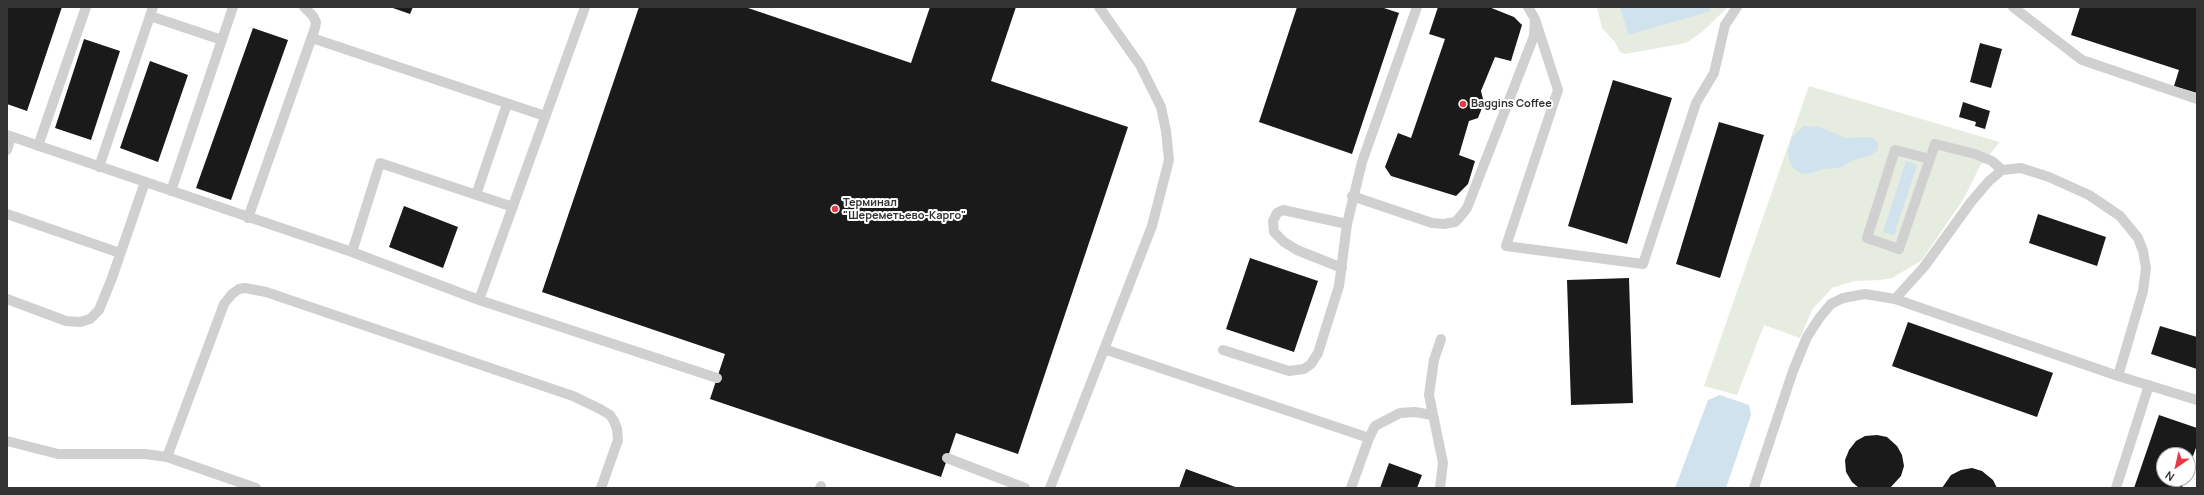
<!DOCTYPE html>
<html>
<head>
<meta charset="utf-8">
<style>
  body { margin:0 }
  #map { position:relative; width:2204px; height:495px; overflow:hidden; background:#fff; font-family:Manrope,sans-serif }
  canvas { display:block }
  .frame { position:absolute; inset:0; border:8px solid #333; pointer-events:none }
  .north { position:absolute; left:2156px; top:447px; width:40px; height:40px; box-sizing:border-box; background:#fff; border:1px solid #adadad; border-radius:50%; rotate:214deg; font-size:11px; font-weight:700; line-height:16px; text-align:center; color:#333 }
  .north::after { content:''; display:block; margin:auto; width:14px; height:18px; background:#e63946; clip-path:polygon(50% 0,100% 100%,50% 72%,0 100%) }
</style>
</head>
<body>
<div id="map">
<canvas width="2204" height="495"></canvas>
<div class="frame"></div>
<div class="north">N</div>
</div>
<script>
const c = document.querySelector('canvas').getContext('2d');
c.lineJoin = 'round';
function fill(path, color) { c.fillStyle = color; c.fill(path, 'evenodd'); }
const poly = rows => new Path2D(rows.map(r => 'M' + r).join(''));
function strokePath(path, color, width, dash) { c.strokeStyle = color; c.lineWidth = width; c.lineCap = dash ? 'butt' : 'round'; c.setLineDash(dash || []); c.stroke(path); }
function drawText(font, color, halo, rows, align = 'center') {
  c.font = font + ' Manrope,sans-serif'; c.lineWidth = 4; c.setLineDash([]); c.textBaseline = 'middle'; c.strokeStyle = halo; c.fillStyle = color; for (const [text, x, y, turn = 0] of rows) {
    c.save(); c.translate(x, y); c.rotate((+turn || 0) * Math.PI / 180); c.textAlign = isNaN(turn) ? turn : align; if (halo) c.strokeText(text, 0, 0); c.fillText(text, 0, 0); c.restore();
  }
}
const green = poly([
  [1597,7,1620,7,1628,35,1710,11,1709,7,1728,7,1702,32,1686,43,1625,54,1620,52,1615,42,1602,28],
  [1809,86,2000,142,1980,166,1964,198,1922,260,1892,278,1881,280,1854,281,1832,288,1812,310,1800,338,1764,325,1737,395,1704,386]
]);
const water = poly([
  [1620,7,1709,7,1711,11,1628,35],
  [1803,126,1820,127,1845,138,1872,137,1878,143,1878,150,1869,156,1855,159,1839,168,1823,169,1812,173,1802,174,1793,168,1789,160,1788,151,1792,138],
  [1906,161,1917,165,1894,235,1883,232],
  [1720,395,1749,405,1751,415,1726,488,1675,488,1708,400]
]);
const building = poly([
  [7,7,62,7,27,111,7,104],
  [390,7,413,7,410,14],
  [639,7,745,7,911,63,930,7,1016,7,991,81,1128,127,1018,454,956,433,941,477,710,399,725,354,542,292],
  [1297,7,1381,7,1399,13,1352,154,1259,122],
  [1438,7,1489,7,1514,17,1522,25,1511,61,1495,57,1481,91,1484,103,1478,118,1469,121,1459,155,1475,161,1468,184,1456,196,1391,176,1385,167,1398,133,1411,138,1445,39,1429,34],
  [2080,7,2197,7,2197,93,2174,86,2179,70,2071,35],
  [253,28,288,40,231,200,196,188],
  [84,39,120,51,91,140,55,128],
  [1980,43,2002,49,1991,88,1970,82],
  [150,61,188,75,158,162,120,148],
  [1613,80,1672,98,1627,244,1568,226],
  [1963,102,1990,111,1985,129,1975,126,1976,122,1959,117],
  [1719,122,1764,135,1720,278,1676,264],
  [404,206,458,227,443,268,389,247],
  [2038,214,2106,237,2097,266,2029,243],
  [1250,258,1318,281,1294,352,1226,329],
  [1629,278,1633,403,1571,405,1567,280],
  [1908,322,2053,373,2037,417,1892,366],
  [2160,326,2197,337,2197,369,2151,354],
  [2159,415,2197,428,2197,445,2188,470,2188,455,2164,455,2164,479,2185,479,2182,488,2134,488],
  [1877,435,1887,437,1897,446,1902,455,1904,466,1901,476,1890,488,1859,488,1852,482,1846,472,1845,460,1849,450,1856,441,1865,436],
  [1389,463,1422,475,1417,488,1380,488],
  [1972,468,1982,471,1993,480,1997,488,1942,488,1951,475,1961,470],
  [1186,469,1238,488,1179,488]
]);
const service = poly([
  [2013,7,2082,60,2197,99],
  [150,16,222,40],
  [1535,19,1558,90,1506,246,1643,264,1696,103,1714,73,1725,25,1737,7],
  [312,38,545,116],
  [7,135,352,252,479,300,585,7],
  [38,146,86,7],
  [7,150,11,137],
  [1930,159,1895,150,1867,238,1899,249,1935,144,1975,154,1992,161,2002,170],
  [99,167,153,7],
  [171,191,233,7],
  [476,195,507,104],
  [1352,196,1432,223,1444,224,1455,222,1460,217,1467,208,1534,36,1535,19,1528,7],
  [7,214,120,253],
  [248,218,315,28,316,22,313,16,304,7],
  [352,252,380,163,513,207],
  [1342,268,1297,250,1284,242,1274,232,1273,221,1277,213,1283,210,1347,224],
  [7,299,66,321,80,322,90,319,99,310,112,278,145,182],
  [1895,299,1924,267,1971,202,1989,181,2002,170,2021,168,2049,177,2089,195,2120,216,2138,238,2143,251,2146,268,2143,291,2118,376],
  [479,300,717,378],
  [1104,349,1369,438],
  [1223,350,1289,371,1304,369,1311,364,1318,353,1339,286,1347,224,1362,162,1417,7],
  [7,441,58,454,145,454,167,457,256,488],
  [167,457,224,304,232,294,239,289,245,288,266,292,573,396,600,409,610,415,614,421,617,429,618,440,601,488],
  [947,458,1025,488],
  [820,488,821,486],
  [1050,488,1152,226,1169,160,1166,131,1161,107,1140,65,1099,7],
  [1351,488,1369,438,1375,426,1400,413,1415,412,1432,415],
  [1440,488,1443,463,1429,395,1434,360,1441,339],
  [1754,488,1793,371,1807,337,1820,317,1831,304,1843,298,1865,294,1895,299,2118,376,2197,400],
  [2116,488,2149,385]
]);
const markers = [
  [1463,104,4,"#e63946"],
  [835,209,4,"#e63946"]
];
const poiNames = [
  ["Baggins Coffee",1471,104],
  ["Терминал",843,203],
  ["\"Шереметьево-Карго\"",843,216]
];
fill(green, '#e6ecdf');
fill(water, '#cfe2ee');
fill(building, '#1a1a1a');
strokePath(service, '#d0d0d0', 10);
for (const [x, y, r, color] of markers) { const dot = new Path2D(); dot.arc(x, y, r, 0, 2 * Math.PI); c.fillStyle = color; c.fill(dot); strokePath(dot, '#fff', 1.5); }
drawText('bold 11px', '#333', '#fff', poiNames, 'left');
</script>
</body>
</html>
